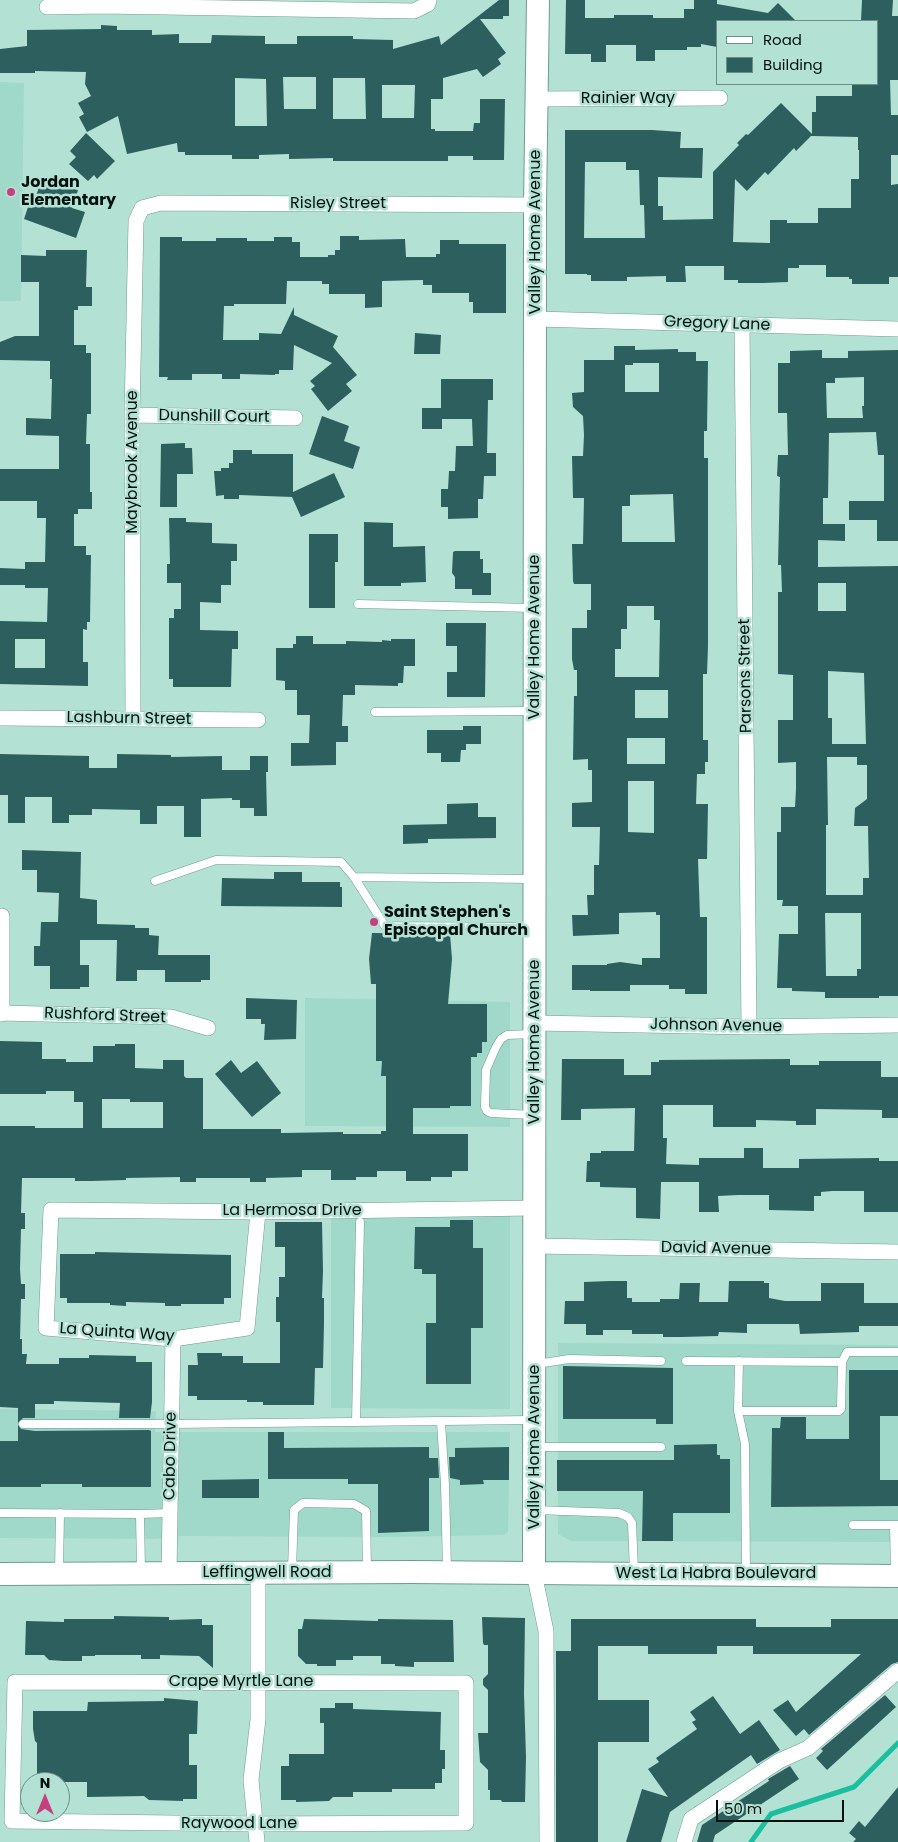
<!DOCTYPE html>
<html>
<head>
<meta charset="utf-8">
<style>
  body { margin:0 }
  #map { position:relative; width:898px; height:1842px; overflow:hidden; background:#b3e2d4; font-family:Poppins,sans-serif }
  canvas { display:block }
  .legend { position:absolute; left:716px; top:20px; width:162px; height:65px; box-sizing:border-box; background:#b3e2d4; border:1px solid #6c8e84; margin:0; padding:6px 9px; list-style:none; font-size:15px; color:#02110d }
  .legend li { display:flex; align-items:center; gap:10px; height:25px }
  .legend b { width:25px; border:1px solid #6c8e84 }
  .north { position:absolute; left:20px; top:1772px; width:50px; height:50px; box-sizing:border-box; background:#b3e2d4; border:1px solid #6c8e84; border-radius:50%; rotate:0deg; font-size:14px; font-weight:700; line-height:20px; text-align:center; color:#02110d }
  .north::after { content:''; display:block; margin:auto; width:18px; height:22px; background:#c63f7f; clip-path:polygon(50% 0,100% 100%,50% 72%,0 100%) }
  .scale { position:absolute; left:716px; top:1800px; width:128px; height:22px; box-sizing:border-box; border:2px solid #02110d; border-top:0; padding-left:6px; font-size:15px; line-height:18px; white-space:nowrap; color:#02110d; -webkit-text-stroke:4px #b3e2d4; paint-order:stroke }
</style>
</head>
<body>
<div id="map">
<canvas width="898" height="1842"></canvas>
<ul class="legend">
<li><b style="height:6px;background:#fff"></b>Road</li>
<li><b style="height:14px;background:#2e5f5f"></b>Building</li>
</ul>
<div class="north">N</div>
<div class="scale">50 m</div>
</div>
<script>
const c = document.querySelector('canvas').getContext('2d');
c.lineJoin = 'round';
function fill(path, color) { c.fillStyle = color; c.fill(path, 'evenodd'); }
const poly = rows => new Path2D(rows.map(r => 'M' + r).join(''));
function strokePath(path, color, width, dash) { c.strokeStyle = color; c.lineWidth = width; c.lineCap = dash ? 'butt' : 'round'; c.setLineDash(dash || []); c.stroke(path); }
function drawText(font, color, halo, rows, align = 'center') {
  c.font = font + ' Poppins,sans-serif'; c.lineWidth = 5; c.setLineDash([]); c.textBaseline = 'middle'; c.strokeStyle = halo; c.fillStyle = color; for (const [text, x, y, turn = 0] of rows) {
    c.save(); c.translate(x, y); c.rotate((+turn || 0) * Math.PI / 180); c.textAlign = isNaN(turn) ? turn : align; if (halo) c.strokeText(text, 0, 0); c.fillText(text, 0, 0); c.restore();
  }
}
const built = poly([
  [0,82,24,83,21,301,0,301],
  [305,998,510,1002,510,1127,305,1126],
  [331,1216,510,1216,510,1409,331,1408],
  [558,1343,898,1345,898,1542,571,1541,558,1534],
  [0,1409,156,1411,155,1432,510,1432,508,1532,504,1535,385,1537,182,1536,156,1539,0,1538]
]);
const stream = poly([
  [751,1842,771,1814,854,1787,898,1743]
]);
const building = poly([
  [499,0,509,0,509,16,503,16,503,19,480,19,506,53,498,59,501,64,483,77,477,69,443,78,443,99,431,99,431,129,435,129,435,131,473,131,474,123,480,123,480,99,505,99,504,160,473,160,473,156,448,156,448,161,333,161,333,158,289,159,289,154,259,155,259,159,232,159,232,155,185,155,185,152,178,152,177,143,127,154,118,116,87,132,79,117,84,114,78,103,91,96,85,84,86,72,35,71,35,73,0,73,0,49,27,46,27,30,101,29,101,25,117,26,117,30,152,30,152,35,179,34,179,43,211,43,212,35,265,36,265,44,297,44,297,36,353,36,353,39,393,40,393,49,439,36,441,45],
  [283,77,316,77,316,109,284,109],
  [235,78,266,79,267,126,235,126],
  [333,78,365,78,366,119,333,119],
  [382,85,415,85,414,118,382,118],
  [566,0,585,0,585,18,614,18,614,15,653,15,653,18,684,18,684,9,694,9,694,0,717,0,717,4,768,13,778,3,796,21,717,21,717,47,701,44,701,47,687,47,687,50,655,50,655,61,636,61,636,45,606,45,606,62,591,62,591,54,565,54],
  [862,0,893,0,892,16,898,16,898,80,890,80,891,115,898,115,898,155,891,155,891,185,898,184,898,277,889,277,889,284,852,284,852,279,849,279,849,277,826,277,826,265,799,265,799,268,788,268,788,282,763,283,738,283,738,280,724,280,724,266,685,266,686,282,666,282,666,276,627,277,627,281,591,281,591,275,587,275,587,274,565,274,565,130,652,130,681,132,680,148,703,148,702,178,658,177,658,206,663,206,663,220,713,219,713,172,739,145,737,143,746,134,748,135,781,103,812,134,812,112,816,112,816,96,852,96,852,84,877,84,877,21,861,21],
  [811,136,858,137,858,150,859,150,859,179,851,179,851,208,818,208,818,223,787,223,787,220,770,220,770,243,733,242,735,179,747,191,765,172,768,175,794,148,796,151],
  [585,162,626,162,626,170,639,170,640,205,644,205,645,238,584,238],
  [86,133,115,161,97,179,94,175,88,181,69,164,76,157,70,151],
  [48,180,78,190,72,208,85,212,76,238,24,219,28,207,32,208,41,181,47,183],
  [340,236,359,236,359,240,405,239,406,257,436,257,436,254,440,254,440,240,459,240,459,244,506,244,506,313,473,313,473,302,469,302,469,293,432,293,432,285,423,285,423,280,382,281,382,307,365,308,365,294,329,294,329,284,322,284,322,281,287,281,286,304,234,304,234,306,224,306,223,340,259,340,259,333,281,334,294,307,294,315,338,336,333,347,357,375,346,384,352,391,328,411,311,389,315,386,310,381,332,363,294,345,293,370,279,370,279,374,275,374,275,375,240,374,240,379,222,379,222,374,192,374,192,380,167,380,168,377,159,377,160,237,182,237,182,241,216,241,216,238,247,238,247,241,274,241,274,237,292,237,292,242,300,242,300,257,328,257,328,255,335,255,335,250,340,250],
  [46,250,87,250,86,287,92,287,92,306,78,306,78,310,74,310,74,345,86,345,86,353,91,353,91,414,87,414,86,444,90,444,90,492,92,492,92,509,78,509,78,514,74,514,74,546,86,546,86,555,91,555,90,622,87,622,87,630,83,629,83,662,88,662,88,686,0,684,0,621,47,622,48,588,25,588,25,585,0,585,0,568,25,569,25,562,45,562,46,518,37,518,37,501,0,501,0,469,59,469,59,436,26,435,26,418,51,419,52,379,50,379,50,361,0,360,0,342,15,336,39,336,39,282,21,282,21,255,46,256],
  [15,639,45,639,45,668,15,668],
  [415,333,441,335,440,354,414,354],
  [614,346,635,346,635,350,678,349,678,352,696,352,696,361,708,361,707,431,704,431,704,458,708,458,708,646,707,674,703,674,703,740,708,740,708,762,705,762,705,774,697,774,696,804,708,804,707,859,698,859,700,917,707,917,707,994,685,994,685,989,669,989,669,985,630,985,630,991,590,991,590,990,572,990,572,965,607,965,607,964,620,962,642,965,642,958,660,958,660,915,656,915,656,912,619,913,619,934,573,936,572,915,588,915,587,895,594,895,594,865,599,865,600,827,572,827,572,803,592,802,592,770,588,770,588,759,573,760,574,696,577,696,577,670,574,670,572,659,572,628,587,628,587,610,591,610,591,584,574,584,573,581,572,544,583,544,584,498,573,498,572,456,583,456,584,435,583,416,573,407,572,393,584,392,584,360,614,360],
  [633,363,659,363,659,392,625,392,625,365,633,365],
  [673,494,675,542,622,542,622,506,630,506,630,495],
  [627,606,654,606,654,620,660,620,659,677,615,677,615,649,621,649,621,629,627,629],
  [635,690,668,690,668,718,635,718],
  [627,738,665,738,665,764,627,764],
  [628,781,654,781,654,833,628,832],
  [822,350,822,358,848,358,848,351,898,350,898,541,877,541,877,520,849,520,849,501,884,501,884,455,878,455,876,432,829,433,828,498,823,498,823,524,845,524,845,541,818,540,818,567,898,566,898,996,879,996,879,998,825,998,825,992,792,991,792,988,777,988,779,934,798,934,798,906,782,906,783,900,777,900,777,832,781,832,781,807,795,807,796,789,796,762,778,763,778,720,793,720,793,675,778,674,778,592,782,592,781,565,778,565,780,477,777,476,778,455,788,455,787,413,778,413,778,363,790,363,790,351],
  [864,377,864,406,862,406,863,418,827,418,826,383,835,383,835,378],
  [818,583,846,583,846,611,818,611],
  [828,671,864,673,866,744,832,744,832,718,828,718],
  [827,757,857,757,857,765,867,765,867,799,855,808,854,826,868,826,869,878,863,878,863,895,826,895,826,825,828,825],
  [825,913,861,913,861,969,857,969,857,976,826,976],
  [441,379,493,379,493,400,488,400,487,453,496,453,496,476,484,476,483,499,478,499,478,518,448,519,448,507,441,507,441,489,448,489,449,471,455,471,456,446,473,446,472,419,442,419,442,429,422,429,422,408,441,408],
  [322,416,349,426,344,441,360,447,353,469,309,454],
  [185,443,185,448,192,448,193,474,177,474,177,507,160,507,161,444],
  [233,450,252,450,252,454,293,454,293,492,334,473,345,497,301,517,292,497,239,495,239,499,224,499,224,495,216,496,214,471,221,471,221,468,229,468,229,463,233,463],
  [169,518,186,518,186,522,212,523,212,543,237,544,237,561,231,561,231,585,221,585,221,603,200,602,200,630,238,631,238,649,232,649,231,687,173,687,173,679,169,679,169,618,174,618,174,609,181,609,181,583,167,583,167,564,170,564],
  [364,522,393,523,393,547,425,546,426,582,401,583,401,586,364,586],
  [309,534,338,534,338,562,335,562,335,608,309,608],
  [455,551,480,551,480,559,483,559,483,573,491,573,491,595,472,595,472,589,455,589,455,577,452,573,453,552],
  [446,623,486,623,485,697,447,697,447,672,457,672,457,646,446,646],
  [296,636,313,636,313,644,346,644,346,641,382,642,382,640,391,641,391,639,415,639,415,666,404,666,403,683,398,683,398,686,355,685,355,695,343,695,342,726,348,726,348,742,336,742,336,765,291,766,291,743,309,743,310,715,297,715,297,690,285,690,285,681,276,680,276,648,293,648,293,644,296,644],
  [463,726,481,726,481,744,466,744,466,750,461,750,460,762,441,762,441,753,427,753,427,730,463,730],
  [0,754,89,756,89,768,117,768,117,754,171,755,171,757,222,756,222,770,250,770,250,756,268,756,268,772,266,772,267,816,254,816,254,808,240,808,240,800,232,800,232,798,201,799,201,837,184,837,184,806,157,806,157,824,140,824,140,810,92,809,92,815,69,815,69,823,52,823,52,797,25,797,25,823,8,823,8,795,0,795],
  [478,803,478,817,496,817,496,838,428,839,428,843,403,844,403,825,447,824,447,804],
  [22,850,81,852,80,898,97,900,97,924,135,925,135,928,149,928,149,935,159,936,158,955,210,955,210,980,201,980,201,982,165,982,165,970,137,970,137,981,116,981,117,940,80,940,80,965,89,965,89,987,80,987,80,989,50,989,50,966,34,966,34,946,40,946,41,922,58,922,59,893,37,892,37,870,22,870],
  [274,872,302,872,302,882,340,882,340,887,342,887,342,907,221,906,222,878,274,879],
  [372,933,450,934,452,959,448,1004,487,1004,487,1042,482,1042,482,1053,477,1053,477,1057,471,1057,471,1106,450,1106,450,1108,413,1108,413,1134,468,1134,468,1171,452,1171,452,1177,431,1177,431,1181,406,1181,406,1171,377,1171,377,1177,356,1177,356,1180,331,1180,331,1170,302,1170,302,1177,266,1178,266,1182,250,1182,250,1178,196,1178,196,1182,180,1182,180,1177,126,1178,126,1180,91,1181,75,1181,75,1178,22,1178,21,1213,25,1213,25,1229,21,1229,20,1269,21,1284,25,1284,25,1299,21,1299,20,1339,22,1339,22,1354,27,1354,26,1364,59,1364,59,1358,89,1358,89,1355,136,1356,136,1362,152,1362,152,1402,150,1418,119,1418,120,1403,54,1401,54,1404,35,1404,35,1418,23,1418,18,1423,18,1408,0,1407,0,1126,35,1126,35,1128,83,1128,83,1102,74,1102,74,1091,46,1091,46,1094,0,1094,0,1041,42,1042,42,1059,66,1059,66,1062,93,1062,93,1046,115,1046,115,1044,135,1044,135,1068,163,1069,163,1060,184,1060,184,1076,186,1078,203,1078,203,1129,281,1129,281,1133,343,1132,343,1134,381,1134,381,1131,386,1131,386,1076,381,1076,382,1061,376,1061,376,984,371,984,369,959],
  [102,1099,130,1099,130,1102,163,1102,163,1128,102,1128],
  [246,998,297,1000,296,1039,264,1040,265,1024,261,1024,261,1019,246,1019],
  [562,1059,624,1059,624,1075,651,1075,651,1062,659,1062,659,1060,790,1059,790,1065,819,1065,819,1061,881,1061,881,1077,898,1077,898,1118,882,1118,882,1110,816,1109,816,1125,796,1125,796,1121,756,1120,756,1127,713,1127,713,1105,663,1105,663,1138,667,1138,666,1164,699,1165,699,1158,744,1158,744,1148,763,1148,763,1168,799,1168,799,1159,879,1158,879,1161,898,1161,898,1212,864,1212,864,1191,832,1191,821,1192,821,1196,814,1196,814,1211,769,1210,769,1195,738,1195,718,1196,719,1212,699,1212,699,1182,661,1182,660,1219,636,1218,636,1188,600,1187,600,1182,586,1182,587,1161,590,1161,590,1153,601,1153,601,1151,634,1151,635,1108,581,1109,581,1120,561,1120],
  [231,1060,241,1073,257,1061,281,1093,252,1117,215,1074],
  [450,1220,473,1220,473,1248,483,1248,483,1328,471,1328,471,1384,426,1384,426,1323,436,1323,436,1274,422,1274,422,1269,414,1269,415,1227,450,1227],
  [275,1222,322,1222,323,1271,322,1298,324,1298,324,1323,323,1368,315,1368,314,1405,263,1405,263,1402,247,1402,247,1400,197,1400,197,1396,188,1396,188,1365,198,1365,197,1353,222,1353,222,1356,243,1356,243,1363,280,1363,280,1322,276,1322,276,1297,279,1297,279,1277,285,1277,285,1247,275,1247],
  [95,1252,231,1255,231,1298,224,1298,224,1304,181,1304,181,1306,165,1306,165,1303,126,1302,126,1306,110,1305,110,1303,67,1303,67,1298,60,1298,60,1254,95,1254],
  [610,1281,627,1281,627,1298,632,1298,632,1302,660,1302,660,1299,679,1299,680,1283,700,1283,699,1302,728,1302,729,1281,764,1281,764,1283,769,1283,769,1298,785,1301,821,1301,821,1283,864,1283,864,1303,898,1303,898,1326,859,1326,859,1332,800,1334,799,1324,747,1324,747,1333,719,1332,718,1336,682,1337,663,1337,663,1334,632,1334,632,1330,603,1330,603,1335,586,1335,586,1324,564,1324,565,1301,584,1301,584,1282],
  [563,1366,673,1368,673,1424,656,1424,656,1419,563,1419],
  [849,1370,898,1370,898,1416,880,1416,880,1480,898,1480,898,1506,771,1507,772,1428,780,1428,781,1417,806,1417,806,1439,849,1439],
  [18,1425,21,1429,35,1431,149,1430,151,1431,151,1487,82,1487,82,1484,41,1484,41,1487,0,1487,0,1441,18,1441],
  [268,1432,284,1432,284,1448,429,1447,429,1458,438,1458,439,1478,429,1478,429,1531,378,1533,378,1484,348,1484,348,1479,268,1479],
  [717,1444,717,1455,720,1455,720,1459,730,1459,730,1513,673,1513,673,1541,642,1541,643,1491,557,1491,557,1460,674,1460,674,1445],
  [509,1447,509,1480,483,1480,484,1484,460,1485,460,1480,450,1478,449,1457,455,1457,455,1448],
  [259,1479,259,1498,202,1498,202,1480],
  [114,1616,169,1617,169,1620,202,1619,202,1625,213,1625,213,1668,199,1656,160,1655,160,1659,141,1659,141,1655,95,1655,95,1656,82,1656,82,1661,64,1661,49,1660,44,1655,25,1655,26,1621,64,1622,64,1619,114,1619],
  [482,1617,525,1618,524,1694,526,1757,525,1802,502,1802,501,1800,490,1800,490,1790,488,1790,488,1770,480,1762,478,1733,488,1733,488,1690,483,1685,483,1679,488,1674,488,1645,484,1645,483,1643],
  [304,1619,378,1621,378,1619,453,1620,454,1662,414,1662,414,1667,395,1666,395,1664,381,1664,381,1656,353,1656,353,1660,336,1660,336,1666,317,1666,317,1664,306,1664,298,1656,298,1629,302,1629],
  [571,1619,756,1619,756,1627,831,1627,831,1619,898,1619,898,1662,892,1664,809,1735,804,1729,796,1736,773,1710,788,1700,796,1712,861,1654,753,1654,753,1646,717,1646,717,1654,648,1654,648,1646,598,1646,598,1700,649,1700,649,1742,598,1742,598,1842,556,1842,556,1651,571,1651],
  [885,1695,896,1707,827,1770,816,1758,823,1751,821,1749],
  [713,1696,740,1734,759,1720,780,1750,757,1764,751,1755,670,1812,661,1842,626,1842,642,1789,668,1797,648,1769,659,1762,656,1758,697,1729,692,1722,696,1720,690,1712],
  [164,1698,198,1701,197,1734,189,1734,189,1765,197,1765,197,1799,183,1799,183,1801,149,1800,144,1796,87,1797,87,1782,37,1782,37,1743,35,1741,33,1729,33,1711,87,1711,88,1702,164,1701],
  [335,1703,353,1703,353,1709,441,1712,440,1750,445,1750,445,1769,442,1769,442,1783,435,1783,435,1789,392,1789,392,1792,353,1792,353,1797,333,1797,329,1801,296,1802,296,1800,281,1800,281,1766,289,1766,289,1754,324,1754,324,1723,320,1723,320,1708,335,1708],
  [790,1766,799,1779,715,1835,713,1842,697,1842,702,1825,769,1781,768,1779],
  [898,1787,898,1842,853,1842,856,1839,849,1833,859,1821,865,1827]
]);
const lane = poly([
  [358,604,533,608],
  [375,712,533,711],
  [354,877,532,879],
  [155,881,216,860,341,862,354,877,385,926,533,927],
  [533,1115,491,1113,487,1111,485,1107,486,1070,496,1047,501,1039,507,1035,533,1034],
  [686,1361,842,1362],
  [739,1361,738,1411,745,1444,746,1574],
  [537,1364,569,1359,661,1361],
  [738,1411,839,1411,841,1409,842,1362,847,1352,898,1352],
  [356,1422,360,1222],
  [441,1422,445,1485,447,1570],
  [23,1424,171,1424,532,1420],
  [536,1447,661,1447],
  [536,1510,619,1513,628,1517,632,1523,634,1571],
  [0,1513,140,1514,141,1571],
  [140,1514,170,1513],
  [853,1525,894,1525],
  [292,1570,294,1510,303,1503,354,1504,366,1511,367,1571],
  [59,1572,60,1513],
  [895,1574,894,1525,898,1525]
]);
const street = poly([
  [47,7,101,6,414,11,428,4,429,0],
  [537,99,720,98],
  [536,319,898,329],
  [742,325,749,1027],
  [132,415,295,418],
  [0,718,258,720],
  [133,718,132,415,136,221,142,208,161,203,535,205],
  [0,1013,171,1017,208,1028],
  [2,1014,2,916],
  [535,1023,749,1027,898,1025],
  [258,1212,247,1328,173,1339,46,1328,51,1210,258,1212,534,1208],
  [534,1246,898,1252],
  [169,1573,173,1339],
  [534,1573,546,1631,547,1842],
  [15,1682,466,1683,466,1823,255,1824,12,1821,15,1682],
  [257,1842,251,1780,258,1719,258,1573],
  [684,1842,691,1819,779,1761,808,1748,898,1671]
]);
const secondary = poly([
  [534,1573,535,205,538,0],
  [0,1574,411,1572,898,1576]
]);
const markers = [
  [11,192,5,"#c63f7f"],
  [374,922,5,"#c63f7f"]
];
const streetNames = [
  ["Rainier Way",628,99],
  ["Risley Street",338,204],
  ["Valley Home Avenue",536,232,-90],
  ["Gregory Lane",717,324,2],
  ["Dunshill Court",214,417,1],
  ["Maybrook Avenue",133,462,-90],
  ["Valley Home Avenue",535,637,-90],
  ["Parsons Street",746,676,-91],
  ["Lashburn Street",129,719,1],
  ["Rushford Street",105,1016,2],
  ["Johnson Avenue",716,1026,1],
  ["Valley Home Avenue",535,1042,-90],
  ["La Hermosa Drive",292,1211],
  ["David Avenue",716,1249,1],
  ["La Quinta Way",117,1333,4],
  ["Valley Home Avenue",535,1447,-90],
  ["Cabo Drive",171,1456,-89],
  ["Leffingwell Road",267,1573],
  ["West La Habra Boulevard",716,1574],
  ["Crape Myrtle Lane",241,1682],
  ["Raywood Lane",239,1824]
];
const poiNames = [
  ["Jordan",21,183],
  ["Elementary",21,201],
  ["Saint Stephen's",384,913],
  ["Episcopal Church",384,931]
];
fill(built, '#a0d9c9');
strokePath(stream, '#1bbfa0', 5);
fill(building, '#2e5f5f');
strokePath(lane, '#6f9c8f', 9);
strokePath(street, '#6f9c8f', 16);
strokePath(secondary, '#6f9c8f', 24);
strokePath(lane, '#fff', 8);
strokePath(street, '#fff', 15);
strokePath(secondary, '#fff', 22);
for (const [x, y, r, color] of markers) { const dot = new Path2D(); dot.arc(x, y, r, 0, 2 * Math.PI); c.fillStyle = color; c.fill(dot); strokePath(dot, '#b3e2d4', 2); }
drawText('16px', '#02110d', '#b3e2d4', streetNames);
drawText('bold 16px', '#02110d', '#b3e2d4', poiNames, 'left');
</script>
</body>
</html>
